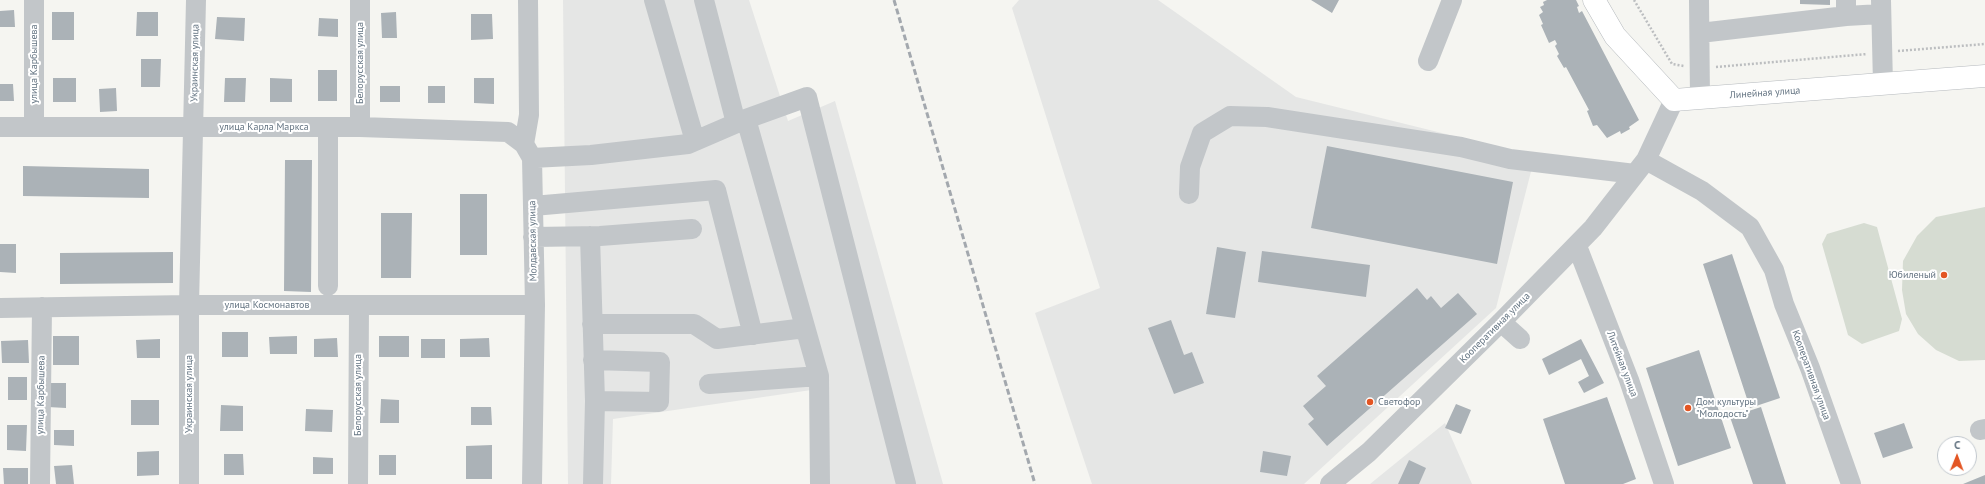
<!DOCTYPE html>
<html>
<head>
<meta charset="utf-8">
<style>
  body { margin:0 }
  #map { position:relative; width:1985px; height:484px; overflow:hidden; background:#f5f5f1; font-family:"PT Sans",sans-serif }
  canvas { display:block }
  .north { position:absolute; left:1937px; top:436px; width:40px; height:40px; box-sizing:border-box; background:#fff; border:1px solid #c1c7cd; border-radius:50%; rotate:1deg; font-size:11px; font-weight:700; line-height:16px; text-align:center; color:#647482 }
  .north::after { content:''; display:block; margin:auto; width:14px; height:18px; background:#e35523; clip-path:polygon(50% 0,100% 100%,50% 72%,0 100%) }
</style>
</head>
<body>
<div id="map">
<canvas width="1985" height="484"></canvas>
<div class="north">С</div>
</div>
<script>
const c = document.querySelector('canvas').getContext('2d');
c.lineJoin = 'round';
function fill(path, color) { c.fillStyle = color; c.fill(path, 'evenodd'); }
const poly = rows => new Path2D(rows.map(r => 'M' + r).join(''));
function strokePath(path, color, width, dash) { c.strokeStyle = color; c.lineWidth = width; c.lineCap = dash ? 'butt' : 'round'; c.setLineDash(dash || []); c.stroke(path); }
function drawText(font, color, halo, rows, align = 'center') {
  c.font = font + ' "PT Sans",sans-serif'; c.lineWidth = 4; c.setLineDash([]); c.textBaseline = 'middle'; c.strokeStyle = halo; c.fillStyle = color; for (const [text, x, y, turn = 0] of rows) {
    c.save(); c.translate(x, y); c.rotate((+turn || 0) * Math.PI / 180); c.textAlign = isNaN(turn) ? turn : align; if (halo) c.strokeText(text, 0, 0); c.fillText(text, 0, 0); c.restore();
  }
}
const built = poly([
  [563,0,749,0,788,121,835,101,943,484,827,484,825,388,613,419,611,484,568,484],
  [1019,0,1158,0,1296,97,1535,156,1496,308,1304,484,1092,484,1035,313,1100,288,1012,8],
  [1445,423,1472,484,1370,484]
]);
const green = poly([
  [1985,207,1985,360,1959,361,1936,350,1918,334,1906,314,1902,290,1903,261,1917,236,1936,217],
  [1864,223,1877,227,1902,319,1899,331,1862,344,1848,335,1822,244,1827,234]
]);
const building = poly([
  [1311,0,1339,0,1332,13],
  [1547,0,1576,0,1579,6,1577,7,1579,13,1582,11,1639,120,1629,127,1630,129,1621,134,1620,131,1607,138,1597,125,1593,126,1587,111,1589,110,1566,67,1564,68,1557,56,1559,54,1555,46,1557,44,1555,40,1549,43,1541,25,1543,24,1539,15,1543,12,1540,7,1544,5,1543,2],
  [1800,0,1830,0,1830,5,1800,4],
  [14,10,15,27,0,27,0,11],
  [52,12,74,12,74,40,52,40],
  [137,12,158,12,158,36,136,36],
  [396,12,397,38,382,38,381,13],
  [471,14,492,14,493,39,471,40],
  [217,17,245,18,244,41,215,39],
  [319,18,338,19,338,37,318,36],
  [141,59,161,59,160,87,141,87],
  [318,70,337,70,337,101,318,101],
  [53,78,76,78,76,102,53,102],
  [225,78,246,78,245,102,224,102],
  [270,78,292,79,292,102,270,102],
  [474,78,494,78,494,104,474,103],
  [0,84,13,84,14,101,0,101],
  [380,86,400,86,400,102,380,102],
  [428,86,445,86,445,103,428,103],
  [116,88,117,111,100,112,99,89],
  [1327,146,1513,182,1497,264,1311,228],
  [285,160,312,160,311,292,284,291],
  [23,166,149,169,149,198,23,196],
  [460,194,487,194,487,255,460,255],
  [381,213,412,213,411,278,381,278],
  [0,244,16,244,16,273,0,272],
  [1217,247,1246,252,1235,318,1206,314],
  [1262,251,1370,265,1366,297,1258,282],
  [173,252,173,283,60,284,60,253],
  [1732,254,1780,398,1750,408,1703,264],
  [1417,288,1427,300,1431,296,1441,308,1458,293,1477,314,1327,446,1308,424,1314,419,1303,406,1326,386,1317,376],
  [1171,320,1184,355,1192,352,1204,383,1174,394,1148,328],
  [222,332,248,332,248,357,222,357],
  [53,336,79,336,79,365,53,365],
  [297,336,297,354,270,354,269,337],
  [379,336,409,336,409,357,379,357],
  [337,338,338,357,314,357,314,339],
  [489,338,490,357,460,357,460,339],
  [160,339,160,358,137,358,136,340],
  [421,339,445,339,445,358,421,358],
  [1581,339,1604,383,1584,393,1578,382,1589,376,1581,359,1549,375,1542,359],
  [28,340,29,363,2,363,1,341],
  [1699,350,1731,448,1678,466,1646,368],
  [8,377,27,377,27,400,8,400],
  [48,383,66,383,66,408,48,407],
  [1607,397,1636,479,1623,484,1565,484,1543,419],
  [381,399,399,400,399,423,380,423],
  [131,400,159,400,159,425,131,425],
  [1456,404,1471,410,1461,434,1445,428],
  [221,405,243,406,243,431,220,431],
  [471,407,491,407,492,425,471,425],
  [1761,407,1786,484,1753,484,1730,417],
  [306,409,333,410,332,432,305,431],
  [1904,423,1913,448,1883,458,1874,433],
  [7,425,27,425,26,451,7,450],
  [54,430,74,430,74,446,54,445],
  [492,445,492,479,466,479,466,446],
  [159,451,159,475,137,476,137,452],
  [1263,451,1291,456,1287,476,1260,472],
  [224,454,243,454,244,475,224,475],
  [379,455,396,455,396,475,379,475],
  [313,457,333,458,333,474,313,474],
  [1409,460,1426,468,1419,484,1398,484],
  [72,465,74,484,56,484,54,466],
  [3,468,28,468,28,484,4,484],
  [1985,475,1985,484,1963,484]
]);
const path = poly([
  [1634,0,1672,64,1684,66],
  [1898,51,1985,44],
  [1716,67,1867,54]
]);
const minor = poly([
  [528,0,529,115,524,144,532,158,535,305,532,484],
  [654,0,695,141],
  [704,0,736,123],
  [1699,0,1700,98],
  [1846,0,1846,16,1881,14],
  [1881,0,1883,84],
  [1700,33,1846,16],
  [1428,61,1452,0],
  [746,119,807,97,906,484],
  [0,127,360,127,508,132,524,144],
  [34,127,34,0],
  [360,127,360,0],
  [532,158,591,155,688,144,746,119,819,376,820,484],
  [1646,160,1702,191,1750,227,1774,270,1784,304,1810,368,1851,484],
  [1189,194,1190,167,1202,133,1230,116,1267,117,1461,147,1510,159,1635,174],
  [533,206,716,190,753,335],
  [590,236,595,401,593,484],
  [533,237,600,236,692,229],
  [1577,246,1629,380,1664,484],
  [328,286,328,127],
  [0,308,189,305,535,305],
  [1501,322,1520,339],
  [592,324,694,324,717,339,805,328],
  [593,360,660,362,659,402,595,401],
  [709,384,819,376],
  [1980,430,1985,429],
  [40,484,42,307],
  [189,484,189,305,196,0],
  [358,484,359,306],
  [1330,484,1369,452,1501,322,1593,228,1646,160,1674,100]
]);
const major = poly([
  [1594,0,1615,36,1674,100,1985,76]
]);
const rail = poly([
  [894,0,1035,484]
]);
const markers = [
  [1944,275,4,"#e35523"],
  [1370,402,4,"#e35523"],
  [1688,408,4,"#e35523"]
];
const streetNames = [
  ["Украинская улица",195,63,-89],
  ["Белорусская улица",360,63,-90],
  ["улица Карбышева",34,64,-90],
  ["Линейная улица",1765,93,-4],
  ["улица Карла Маркса",264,127],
  ["Молдавская улица",533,241,-91],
  ["улица Космонавтов",267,305],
  ["Кооперативная улица",1495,328,-45],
  ["Литейная улица",1622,364,69],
  ["Кооперативная улица",1811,375,70],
  ["Украинская улица",189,394,-90],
  ["улица Карбышева",41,395,-89],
  ["Белорусская улица",358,395,-90]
];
const poiNames = [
  ["Юбиленый",1936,275,"right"],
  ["Светофор",1378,402],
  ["Дом культуры",1696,402],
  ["\"Молодость\"",1696,414]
];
fill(built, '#e5e6e5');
fill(green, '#d6dcd2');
fill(building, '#abb2b7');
strokePath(major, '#b5b9bd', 23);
strokePath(path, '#bcbec0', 2.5, [2, 2]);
strokePath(minor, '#c2c6c9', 20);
strokePath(major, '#fff', 22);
strokePath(rail, '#a3a8ae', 3, [6, 3]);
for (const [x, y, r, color] of markers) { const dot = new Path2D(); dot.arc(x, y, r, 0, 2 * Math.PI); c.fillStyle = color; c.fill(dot); strokePath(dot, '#fff', 1.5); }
drawText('10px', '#647482', '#fff', streetNames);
drawText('10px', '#647482', '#fff', poiNames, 'left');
</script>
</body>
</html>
